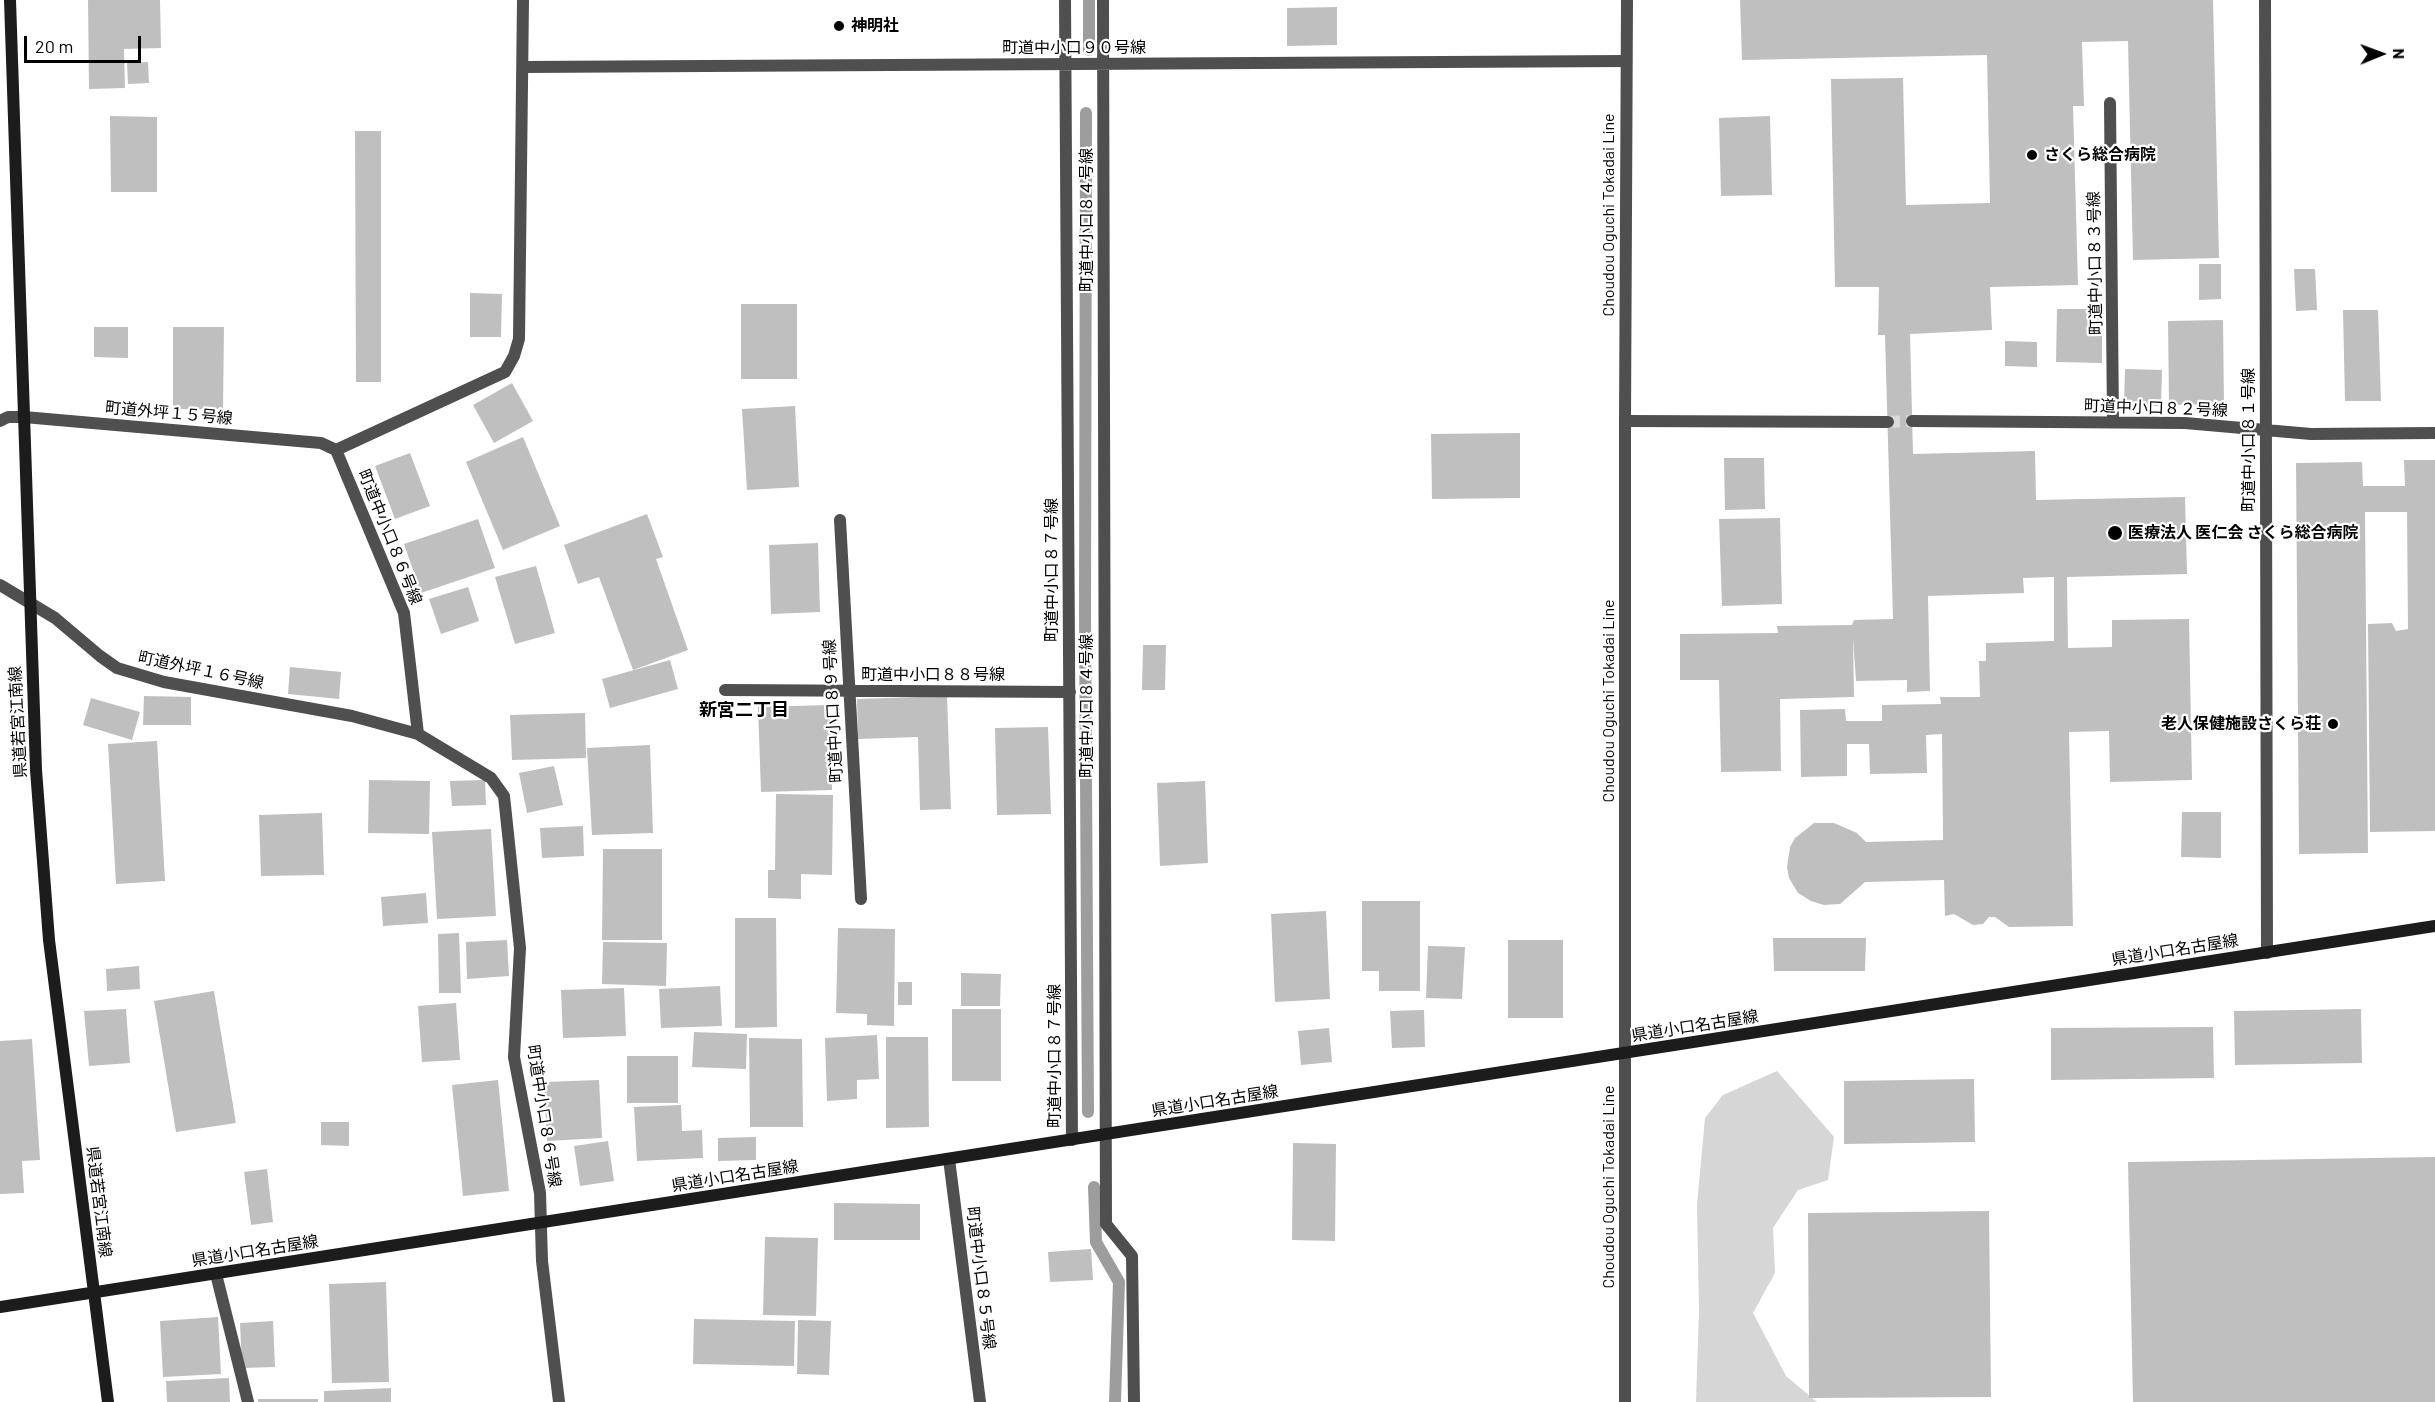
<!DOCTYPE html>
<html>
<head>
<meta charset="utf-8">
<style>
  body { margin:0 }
  #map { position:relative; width:2435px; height:1402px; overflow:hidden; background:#fff; font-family:Barlow,sans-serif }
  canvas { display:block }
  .north { position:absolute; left:2351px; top:24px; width:60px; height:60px; -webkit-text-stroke:4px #fff; paint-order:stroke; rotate:89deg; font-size:16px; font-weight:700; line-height:24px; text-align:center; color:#000 }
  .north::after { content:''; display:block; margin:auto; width:21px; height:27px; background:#000; clip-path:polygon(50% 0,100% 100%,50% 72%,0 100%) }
  .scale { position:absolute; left:24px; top:36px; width:117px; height:27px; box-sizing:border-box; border:3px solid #000; border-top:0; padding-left:8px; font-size:18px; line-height:21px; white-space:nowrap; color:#000; -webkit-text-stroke:4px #fff; paint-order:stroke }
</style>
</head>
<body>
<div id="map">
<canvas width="2435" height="1402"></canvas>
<div class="north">N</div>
<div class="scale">20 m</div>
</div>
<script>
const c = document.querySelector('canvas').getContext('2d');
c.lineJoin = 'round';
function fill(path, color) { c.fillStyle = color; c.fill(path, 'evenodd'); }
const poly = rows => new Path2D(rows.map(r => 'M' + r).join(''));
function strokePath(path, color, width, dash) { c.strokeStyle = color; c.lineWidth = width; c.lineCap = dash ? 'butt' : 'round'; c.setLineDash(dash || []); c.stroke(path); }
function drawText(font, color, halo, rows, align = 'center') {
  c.font = font + ' Barlow,"Noto Sans JP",sans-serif'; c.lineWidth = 4.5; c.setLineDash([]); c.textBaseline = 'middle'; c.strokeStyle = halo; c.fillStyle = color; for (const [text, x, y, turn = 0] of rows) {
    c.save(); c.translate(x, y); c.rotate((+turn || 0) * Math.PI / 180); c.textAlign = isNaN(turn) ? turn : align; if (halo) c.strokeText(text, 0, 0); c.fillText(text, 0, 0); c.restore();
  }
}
const green = poly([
  [1777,1071,1834,1137,1828,1180,1798,1190,1773,1228,1775,1273,1753,1313,1786,1376,1817,1402,1696,1402,1699,1311,1697,1205,1705,1118,1723,1095]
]);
const stream = poly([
  [1089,0,1089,50],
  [1086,113,1085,612,1088,1112],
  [1094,1187,1096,1242,1119,1282,1115,1402]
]);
const building = poly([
  [88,0,160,0,161,48,124,49,125,88,89,89],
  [1740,0,2213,0,2219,258,2133,260,2128,41,2082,42,2084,106,2073,106,2078,285,1990,287,1992,330,1910,334,1913,454,2035,451,2036,500,2185,497,2187,574,2067,577,2068,648,2112,647,2112,620,2189,619,2192,780,2110,782,2109,731,2069,732,2073,926,2009,927,1995,917,1989,917,1983,924,1973,925,1954,914,1945,916,1944,880,1865,882,1840,904,1824,905,1811,901,1798,893,1789,878,1787,867,1790,847,1795,838,1814,823,1834,823,1857,833,1866,842,1943,840,1942,734,1926,735,1927,773,1870,774,1869,744,1847,744,1847,776,1801,777,1800,710,1845,709,1846,721,1882,721,1882,705,1941,704,1940,697,1980,697,1979,661,1986,661,1986,643,2054,641,2054,577,2023,578,2024,593,1928,596,1930,691,1907,692,1907,680,1856,681,1853,638,1854,697,1780,699,1781,771,1721,772,1719,680,1680,680,1680,634,1778,633,1777,626,1852,625,1854,620,1893,619,1885,335,1878,335,1879,287,1835,287,1831,79,1903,78,1906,205,1990,203,1987,55,1742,60],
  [1337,7,1337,45,1287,46,1287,8],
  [148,62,149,83,128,84,127,63],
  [110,116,157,117,157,192,111,192],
  [1770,116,1772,195,1721,196,1719,118],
  [355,131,381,131,381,382,356,382],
  [2199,264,2221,264,2221,299,2199,300],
  [2294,269,2315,269,2317,310,2296,311],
  [470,293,502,294,501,337,470,337],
  [741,304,797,304,797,379,741,379],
  [2057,309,2102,309,2102,363,2056,362],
  [2343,310,2378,310,2381,401,2345,401],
  [2223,320,2224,404,2169,405,2168,321],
  [94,327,128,327,128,358,94,357],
  [173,327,224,327,223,409,173,409],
  [2005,341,2037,342,2037,367,2005,366],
  [2125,369,2162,370,2161,406,2124,405],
  [512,383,533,421,494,443,473,405],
  [795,406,799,487,747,490,742,409],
  [1520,433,1520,498,1432,499,1431,434],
  [523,437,560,526,503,550,466,462],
  [410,453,430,506,395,519,375,466],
  [1724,458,1764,458,1765,509,1725,510],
  [2404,460,2435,460,2435,831,2370,832,2368,624,2392,623,2396,631,2408,629,2407,512,2365,512,2368,853,2299,854,2296,463,2362,462,2363,486,2405,486],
  [647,514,663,557,656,559,688,650,633,670,599,577,578,584,564,545],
  [1780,518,1782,604,1722,606,1719,519],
  [478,519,495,568,421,593,404,544],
  [818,543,820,612,771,614,769,545],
  [536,566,555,633,515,644,495,577],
  [468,587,479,621,441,634,429,599],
  [1143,645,1166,645,1165,690,1142,690],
  [670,660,678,689,610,708,602,679],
  [290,667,341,672,339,699,288,694],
  [144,696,191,697,191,725,143,725],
  [947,696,951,809,920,810,918,737,858,739,857,699],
  [91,698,140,712,132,740,83,725],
  [829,705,832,790,761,792,758,707],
  [585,713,586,758,512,760,510,715],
  [1048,727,1051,814,997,815,995,728],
  [157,741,165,881,116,884,108,744],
  [650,745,653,833,592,835,587,748],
  [554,766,563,805,527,813,519,773],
  [369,780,430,781,429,834,368,833],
  [485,780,486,805,452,806,450,781],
  [1205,781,1208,863,1160,866,1157,783],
  [776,794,833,795,832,875,801,874,801,899,768,898,768,870,775,870],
  [2182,812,2221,812,2221,858,2181,857],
  [322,813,324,875,261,876,259,815],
  [583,826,584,856,542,858,540,828],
  [491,829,496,916,437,919,432,832],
  [603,849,662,849,662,940,602,940],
  [426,893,428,923,383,926,381,897],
  [1362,901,1420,901,1420,991,1379,991,1379,971,1362,971],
  [1326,911,1330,999,1275,1002,1271,914],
  [735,918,776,918,777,1027,735,1028],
  [838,928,895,929,894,1026,867,1025,867,1014,836,1013],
  [459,933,461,993,439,993,438,934],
  [1773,938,1866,938,1865,971,1774,971],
  [507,940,509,976,467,979,466,942],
  [1508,940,1563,940,1563,1018,1508,1018],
  [603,942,667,943,666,986,602,984],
  [1428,946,1465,947,1462,999,1426,998],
  [139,966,140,989,107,991,106,969],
  [961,973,1001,974,1000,1006,961,1006],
  [898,982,912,982,912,1005,898,1005],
  [720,986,722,1026,661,1028,659,989],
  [624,988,626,1036,563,1038,561,990],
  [214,991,236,1123,176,1132,154,1001],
  [456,1003,460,1060,422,1062,418,1006],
  [126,1009,130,1063,89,1066,84,1011],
  [952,1009,1001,1009,1001,1081,952,1081],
  [2361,1009,2362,1063,2235,1065,2234,1011],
  [1424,1010,1425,1047,1392,1048,1390,1011],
  [2213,1027,2214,1078,2051,1080,2051,1028],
  [1329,1028,1332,1062,1301,1065,1298,1031],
  [694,1032,747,1034,746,1069,692,1067],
  [877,1035,879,1079,857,1080,857,1099,827,1101,825,1038],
  [886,1037,928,1037,929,1127,886,1128],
  [749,1038,802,1039,803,1127,750,1127],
  [32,1039,40,1160,22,1161,24,1193,0,1194,0,1041],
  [627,1056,678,1056,678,1103,627,1103],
  [1974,1079,1975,1142,1844,1144,1844,1081],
  [498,1080,509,1191,463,1196,452,1085],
  [599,1080,602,1138,547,1141,544,1082],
  [681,1105,682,1131,702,1130,703,1158,637,1161,634,1107],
  [321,1122,349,1122,349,1146,321,1145],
  [756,1137,756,1160,718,1161,718,1138],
  [608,1141,614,1181,580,1186,574,1146],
  [1293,1143,1336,1144,1335,1241,1292,1240],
  [2435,1157,2435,1402,2133,1402,2128,1162],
  [267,1169,273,1222,251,1225,244,1172],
  [834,1203,920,1204,920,1240,834,1240],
  [1989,1211,1991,1397,1809,1398,1808,1213],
  [765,1237,818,1238,816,1316,763,1315],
  [1091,1249,1093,1280,1050,1282,1048,1252],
  [386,1282,389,1382,332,1383,329,1284],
  [218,1317,221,1374,163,1377,160,1321],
  [694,1319,795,1321,794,1366,693,1364],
  [798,1320,831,1321,829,1375,797,1374],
  [273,1321,275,1367,242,1368,240,1323],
  [229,1378,230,1402,167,1402,166,1381],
  [391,1388,391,1402,324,1402,324,1391],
  [258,1399,318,1399,318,1402,258,1402]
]);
const minorTunnel = poly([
  [1888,422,1912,421]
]);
const minor = poly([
  [523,0,519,339,514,356,505,372,336,450,404,613,418,734,491,778,504,796,520,948,514,1057,540,1193,542,1261,559,1402],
  [1065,0,1072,1140],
  [1103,0,1106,1224,1132,1256,1134,1402],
  [2265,0,2267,953],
  [523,67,1626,61],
  [2110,103,2113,422],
  [0,421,8,417,24,417,321,443,336,450],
  [1625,421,1888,422],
  [1912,421,2185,423,2311,434,2435,433],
  [840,520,861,899],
  [0,585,55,618,100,656,117,668,164,682,352,716,418,734],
  [725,690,1070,692],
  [949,1159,980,1402],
  [216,1274,248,1402]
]);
const tertiary = poly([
  [1625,1402,1625,421,1627,0]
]);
const secondary = poly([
  [10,0,36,770,49,940,108,1402],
  [0,1307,2435,926]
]);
const markers = [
  [839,26,6,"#000"],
  [2032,155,6,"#000"],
  [2115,533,8,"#000"],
  [2333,724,6,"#000"]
];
const poiNames = [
  ["神明社",851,26],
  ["さくら総合病院",2044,155],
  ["医療法人 医仁会 さくら総合病院",2128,533],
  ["老人保健施設さくら荘",2321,724,"right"]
];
const streetNames = [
  ["町道中小口９０号線",1074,48],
  ["Choudou Oguchi Tokadai Line",1609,215,-90],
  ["町道中小口８４号線",1087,220,-90],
  ["町道中小口８３号線",2095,263,-91],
  ["町道中小口８２号線",2156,408,2],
  ["町道外坪１５号線",169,413,5],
  ["町道中小口８１号線",2249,440,-90],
  ["町道中小口８６号線",390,537,68],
  ["町道中小口８７号線",1052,570,-90],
  ["町道外坪１６号線",201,670,12],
  ["町道中小口８８号線",933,675],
  ["Choudou Oguchi Tokadai Line",1609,701,-90],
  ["町道中小口８４号線",1087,706,-90],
  ["町道中小口８９号線",833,711,-93],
  ["県道若宮江南線",18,722,-93],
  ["県道小口名古屋線",2175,950,-9],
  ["県道小口名古屋線",1695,1026,-9],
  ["町道中小口８７号線",1055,1056,-90],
  ["県道小口名古屋線",1215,1101,-9],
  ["町道中小口８６号線",544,1116,81],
  ["県道小口名古屋線",735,1176,-9],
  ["Choudou Oguchi Tokadai Line",1609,1187,-90],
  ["県道若宮江南線",99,1202,83],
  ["県道小口名古屋線",255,1251,-9],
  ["町道中小口８５号線",981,1278,83]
];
const neighbourhoodNames = [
  ["新宮二丁目",744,710]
];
fill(green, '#d6d6d6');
strokePath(stream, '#9d9d9d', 12);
fill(building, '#bfbfbf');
strokePath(minorTunnel, '#d9d9d9', 12, [12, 6]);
strokePath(minor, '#4f4f4f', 12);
strokePath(tertiary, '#4f4f4f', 12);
strokePath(secondary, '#1c1c1c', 12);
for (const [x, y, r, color] of markers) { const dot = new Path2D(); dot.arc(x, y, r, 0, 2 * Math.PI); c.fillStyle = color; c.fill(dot); strokePath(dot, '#fff', 2); }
drawText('bold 16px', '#000', '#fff', poiNames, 'left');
drawText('16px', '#000', '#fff', streetNames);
drawText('bold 18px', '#000', '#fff', neighbourhoodNames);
</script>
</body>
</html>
